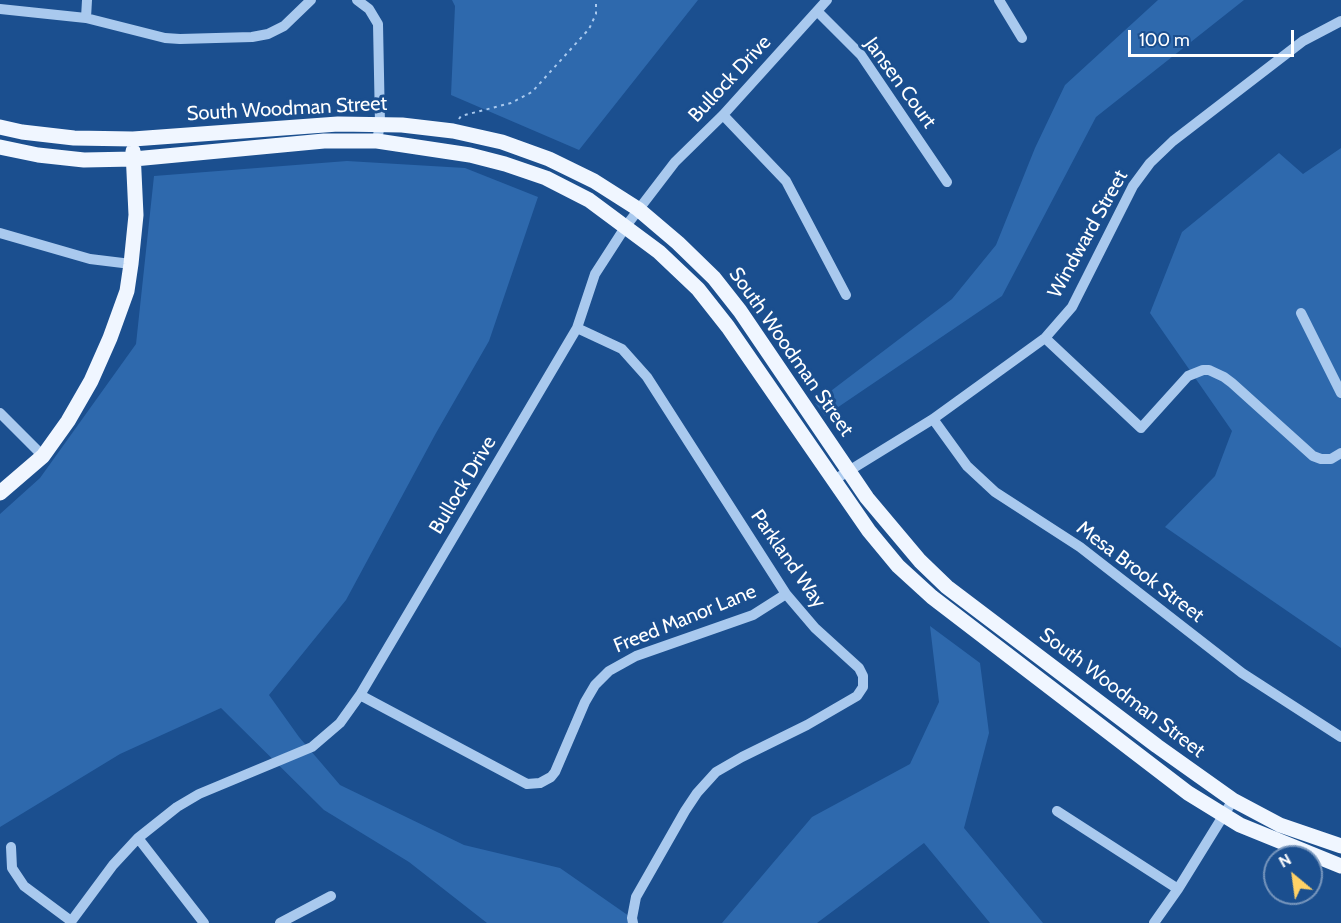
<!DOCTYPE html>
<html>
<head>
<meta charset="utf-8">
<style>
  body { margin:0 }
  #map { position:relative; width:1341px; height:923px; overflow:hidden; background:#1b4f8f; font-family:Cabin,sans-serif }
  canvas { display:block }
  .north { position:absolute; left:1263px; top:845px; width:60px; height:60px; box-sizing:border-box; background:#1b4f8f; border:2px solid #7695bc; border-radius:50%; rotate:331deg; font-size:16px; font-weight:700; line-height:24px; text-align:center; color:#fff }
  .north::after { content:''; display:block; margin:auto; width:21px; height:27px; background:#ffd166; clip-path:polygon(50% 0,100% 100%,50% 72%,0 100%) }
  .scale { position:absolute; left:1128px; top:30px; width:166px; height:27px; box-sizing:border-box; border:3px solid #fff; border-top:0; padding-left:8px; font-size:18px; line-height:21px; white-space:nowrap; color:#fff; -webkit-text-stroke:4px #1b4f8f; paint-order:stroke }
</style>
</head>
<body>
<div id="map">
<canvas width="1341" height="923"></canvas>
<div class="north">N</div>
<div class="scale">100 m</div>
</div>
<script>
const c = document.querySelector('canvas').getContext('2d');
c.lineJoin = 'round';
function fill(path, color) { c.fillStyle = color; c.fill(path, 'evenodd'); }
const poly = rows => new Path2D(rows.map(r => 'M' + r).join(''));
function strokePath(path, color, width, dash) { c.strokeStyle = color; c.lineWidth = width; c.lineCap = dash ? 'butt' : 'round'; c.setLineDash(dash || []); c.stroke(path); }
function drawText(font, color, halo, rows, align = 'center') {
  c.font = font + ' Cabin,sans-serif'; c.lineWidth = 6; c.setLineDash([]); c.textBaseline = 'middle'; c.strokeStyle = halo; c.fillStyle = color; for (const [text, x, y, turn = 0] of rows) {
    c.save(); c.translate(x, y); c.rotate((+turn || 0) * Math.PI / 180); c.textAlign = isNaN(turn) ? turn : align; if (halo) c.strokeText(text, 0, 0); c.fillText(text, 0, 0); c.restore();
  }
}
const green = poly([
  [452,0,698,0,579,150,451,95,455,6],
  [1158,0,1244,0,1096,117,1002,296,825,416,815,403,952,299,996,245,1035,148,1065,85],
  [1341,148,1341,648,1165,527,1215,476,1232,431,1150,313,1182,232,1279,153,1303,174],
  [347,161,465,168,538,197,489,341,436,433,346,600,269,695,299,737,340,785,464,845,560,868,639,923,487,923,409,862,324,810,221,708,120,754,0,827,0,514,40,478,136,344,154,176],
  [930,626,980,663,989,733,964,828,1043,923,990,923,924,843,817,923,722,923,812,817,910,764,939,702]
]);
const path = poly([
  [459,119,461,116,511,103,532,92,589,29,596,14,596,0]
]);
const minor = poly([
  [357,0,369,9,378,24,380,124,377,141],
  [999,0,1022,38],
  [0,9,86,18,165,38,180,39,252,37,268,34,284,26,311,0],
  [817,11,861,55,947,182],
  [86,18,87,0],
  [723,115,786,181,846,295],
  [0,233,90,259,131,264],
  [1301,313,1341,393],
  [577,328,622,349,647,377,786,594,815,628,859,668,863,676,863,687,857,696,807,725,742,757,716,772,697,793,685,811,636,897,632,918,633,923],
  [1045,338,1141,428,1188,376,1203,370,1209,370,1224,377,1232,383,1313,456,1321,459,1331,459,1341,453],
  [0,413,43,456],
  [933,419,967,466,995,492,1080,547,1242,673,1341,737],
  [834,480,933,419,1045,338,1072,307,1133,186,1150,163,1173,141,1303,41,1341,21],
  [360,695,527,784,540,783,551,777,555,772,585,702,595,685,609,671,636,656,753,615,786,594],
  [1057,811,1178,889],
  [138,838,204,923],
  [11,847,12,868,24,886,71,921],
  [70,923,113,865,138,838,177,807,199,794,312,747,340,723,360,695,577,328,595,274,626,226,675,162,723,115,827,0],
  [280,923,331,896],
  [1154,923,1178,889,1233,800]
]);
const major = poly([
  [0,127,22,132,74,138,133,139,338,124,402,125,453,131,502,142,549,159,594,181,638,209,678,243,714,278,740,311,867,498,920,561,947,587,1157,746,1233,800,1280,825,1341,846],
  [0,147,38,155,84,160,134,159,324,141,377,141,470,155,505,164,546,178,589,200,659,252,698,289,728,327,869,531,898,566,932,597,1188,793,1240,825,1341,866],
  [0,493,43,456,68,421,91,381,110,338,127,291,131,264,136,215,133,151]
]);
const streetNames = [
  ["Bullock Drive",730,79,-47],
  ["Jansen Court",900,83,54],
  ["South Woodman Street",287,109,-3],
  ["Windward Street",1088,234,-61],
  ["South Woodman Street",791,352,55],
  ["Bullock Drive",463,485,-59],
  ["Parkland Way",788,559,55],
  ["Mesa Brook Street",1140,572,37],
  ["Freed Manor Lane",685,619,-22],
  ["South Woodman Street",1122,693,37]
];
fill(green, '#2e69ad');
strokePath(path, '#a9c9ee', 2, [3, 4.5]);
strokePath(minor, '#a9c9ee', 10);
strokePath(major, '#f0f6ff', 15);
drawText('20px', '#fff', '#1b4f8f', streetNames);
</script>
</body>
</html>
